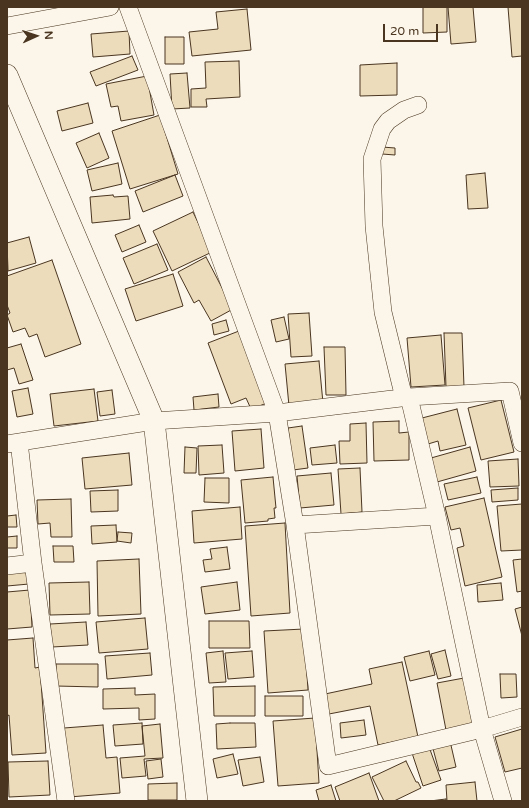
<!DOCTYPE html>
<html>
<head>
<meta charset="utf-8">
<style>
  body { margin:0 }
  #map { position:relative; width:529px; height:808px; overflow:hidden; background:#fbf6e9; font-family:"Varela Round",sans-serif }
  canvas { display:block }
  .frame { position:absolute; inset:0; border:8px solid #4a3520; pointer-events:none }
  .north { position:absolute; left:16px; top:16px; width:40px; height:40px; -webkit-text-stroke:3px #fbf6e9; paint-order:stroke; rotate:87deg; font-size:11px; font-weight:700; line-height:16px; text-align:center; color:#4a3520 }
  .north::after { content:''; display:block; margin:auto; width:14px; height:18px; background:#4a3520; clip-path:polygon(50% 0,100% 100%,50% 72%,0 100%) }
  .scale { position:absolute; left:383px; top:24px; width:55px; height:18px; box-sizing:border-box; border:2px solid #4a3520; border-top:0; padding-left:5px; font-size:12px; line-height:14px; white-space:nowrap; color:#4a3520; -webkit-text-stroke:3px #fbf6e9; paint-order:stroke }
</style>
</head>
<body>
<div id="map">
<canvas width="529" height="808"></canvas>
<div class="frame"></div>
<div class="north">N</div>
<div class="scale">20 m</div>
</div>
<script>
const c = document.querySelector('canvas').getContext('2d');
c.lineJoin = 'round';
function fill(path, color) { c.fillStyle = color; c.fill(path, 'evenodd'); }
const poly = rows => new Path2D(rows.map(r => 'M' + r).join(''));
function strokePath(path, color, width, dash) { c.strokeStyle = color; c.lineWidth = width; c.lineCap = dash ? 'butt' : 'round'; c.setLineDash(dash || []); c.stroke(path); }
const building = poly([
  [423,7,447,7,447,32,423,33,423,7],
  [448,7,473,7,476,42,451,44,448,7],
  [508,7,522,7,522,56,512,57,508,7],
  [247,9,251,50,192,56,189,32,218,29,216,12,247,9],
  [129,31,130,54,93,57,91,34,129,31],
  [165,37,184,37,184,64,165,64,165,37],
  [132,56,138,70,96,86,90,72,132,56],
  [239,61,240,97,206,99,207,107,191,107,191,89,206,88,205,62,239,61],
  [397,63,397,95,360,96,360,65,397,63],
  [187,73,190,108,172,109,170,74,187,73],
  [147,76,154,115,121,121,118,106,111,107,106,84,147,76],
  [88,103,93,123,62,131,57,111,88,103],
  [160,115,178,174,130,189,112,131,160,115],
  [99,133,109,158,87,168,76,143,99,133],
  [382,147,395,148,395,155,382,154,382,147],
  [118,163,122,184,92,191,87,170,118,163],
  [485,173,488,208,468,209,466,175,485,173],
  [175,175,183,196,143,212,135,191,175,175],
  [113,195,114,197,128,196,130,219,92,223,90,197,113,195],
  [193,212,212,252,172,271,153,231,193,212],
  [139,225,146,242,122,252,115,235,139,225],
  [29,237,36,263,8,271,7,243,29,237],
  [157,244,168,270,134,284,123,258,157,244],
  [206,257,233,309,211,321,199,300,194,303,178,272,206,257],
  [52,260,81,344,45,357,37,334,29,337,25,328,13,332,7,315,10,313,7,305,7,276,52,260],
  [173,274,183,306,136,321,125,289,173,274],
  [309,313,312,356,291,357,288,314,309,313],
  [284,317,289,339,276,342,271,320,284,317],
  [226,320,229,331,214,335,212,324,226,320],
  [239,331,267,403,251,409,246,398,231,404,208,343,239,331],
  [444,333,462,333,464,387,446,387,444,333],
  [441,335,445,385,411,387,407,338,441,335],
  [21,344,33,380,19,384,14,368,7,370,7,348,21,344],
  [324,347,345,347,346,395,326,395,324,347],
  [319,361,323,403,289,406,285,364,319,361],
  [28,388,33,414,17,417,12,391,28,388],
  [94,389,98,421,54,426,50,394,94,389],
  [112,390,115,414,100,416,97,392,112,390],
  [218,394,219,407,194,410,193,397,218,394],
  [501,400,514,452,481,460,468,408,501,400],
  [457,409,466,445,440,451,438,441,428,444,422,418,457,409],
  [399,421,399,433,409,432,409,460,374,461,373,422,399,421],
  [366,423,367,463,340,464,339,441,350,441,350,424,366,423],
  [302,426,308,468,293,470,288,428,302,426],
  [261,429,264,468,235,471,232,431,261,429],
  [222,445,224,473,199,475,198,446,222,445],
  [335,445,337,463,312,465,310,448,335,445],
  [185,447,197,448,196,473,184,473,185,447],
  [470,447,476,471,437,482,431,458,470,447],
  [129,453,132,485,85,489,82,458,129,453],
  [518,459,519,486,490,487,488,461,518,459],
  [360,468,362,512,341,514,338,469,360,468],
  [331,473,334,505,300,508,297,476,331,473],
  [273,477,276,508,274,508,275,518,268,519,268,521,245,523,241,480,273,477],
  [477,477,481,493,448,500,444,484,477,477],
  [205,478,229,478,229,503,204,502,205,478],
  [518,488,518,500,492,502,491,490,518,488],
  [118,490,118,511,91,512,90,491,118,490],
  [484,498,502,577,465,586,457,548,464,546,460,528,451,530,445,507,484,498],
  [71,499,72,537,51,537,50,523,38,524,37,500,71,499],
  [522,504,522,550,501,551,497,506,522,504],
  [240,507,242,539,194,543,192,511,240,507],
  [16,515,17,527,7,527,7,516,16,515],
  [285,523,290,613,251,616,245,526,285,523],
  [116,525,117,542,92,544,91,526,116,525],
  [118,532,132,533,131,543,117,541,118,532],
  [17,536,17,548,7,548,7,537,17,536],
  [53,546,73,546,74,562,54,562,53,546],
  [227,547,230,569,205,572,203,560,212,559,210,549,227,547],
  [139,559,141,614,98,616,97,561,139,559],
  [522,559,522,591,517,592,513,560,522,559],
  [28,570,29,584,7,586,7,571,28,570],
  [89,582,90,614,50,615,49,583,89,582],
  [237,582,240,610,205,614,201,587,237,582],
  [501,583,503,600,478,602,477,585,501,583],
  [30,590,32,627,7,629,7,592,30,590],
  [522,607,522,636,515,609,522,607],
  [145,618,148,649,99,653,96,622,145,618],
  [209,621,249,621,250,648,209,648,209,621],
  [86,622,88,645,52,647,50,624,86,622],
  [304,629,308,690,268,693,264,631,304,629],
  [33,638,35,668,40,667,46,753,12,755,9,715,7,716,7,640,33,638],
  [445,650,451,676,438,679,431,654,445,650],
  [223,651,226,682,209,683,206,653,223,651],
  [252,651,254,677,228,679,225,653,252,651],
  [429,651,435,675,410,681,404,657,429,651],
  [150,653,152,675,107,679,105,656,150,653],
  [402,662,418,737,378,745,370,706,329,714,325,694,372,684,369,669,402,662],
  [56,664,98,664,98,687,56,686,56,664],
  [500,674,516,674,517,697,501,698,500,674],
  [464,678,473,725,446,730,437,683,464,678],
  [255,686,255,716,214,716,213,687,255,686],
  [135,688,135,695,155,694,155,719,139,720,139,708,103,709,103,689,135,688],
  [265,696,303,696,303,716,265,716,265,696],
  [315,718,319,783,278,786,273,721,315,718],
  [364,720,366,735,341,738,340,723,364,720],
  [142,723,143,744,115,746,113,725,142,723],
  [230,723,255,723,256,747,217,749,216,724,230,723],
  [160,724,163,758,144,759,146,776,122,778,120,758,145,756,142,726,160,724],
  [103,725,106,758,117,757,120,793,69,797,64,728,103,725],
  [522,729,522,768,505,772,495,737,522,729],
  [450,741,456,767,439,771,432,745,450,741],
  [428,744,441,780,423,786,411,750,428,744],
  [233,754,238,774,217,778,213,759,233,754],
  [260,757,264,782,243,786,238,760,260,757],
  [161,759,163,777,148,779,146,761,161,759],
  [48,761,50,795,9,797,8,762,48,761],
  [406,761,416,782,418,782,421,788,394,801,384,801,372,777,406,761],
  [369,773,379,801,340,801,335,787,369,773],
  [475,782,477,801,447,801,446,785,475,782],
  [177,783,177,800,148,800,148,784,177,783],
  [331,785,336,801,319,801,316,790,331,785],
  [446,799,446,801,430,801,446,799]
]);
const minor = poly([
  [128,7,277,413,295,525],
  [7,26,110,7],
  [409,397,510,391,522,443],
  [404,398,383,312,374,226,372,159,382,129,388,121,404,110,418,105],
  [19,442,33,563,66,801],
  [7,444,154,421,277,413,409,397,437,516,482,729,503,801],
  [437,516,295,525,328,766,482,729,522,717],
  [7,566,33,563]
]);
const tertiary = poly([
  [7,75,154,421,197,801]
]);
fill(building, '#ecdcbc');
strokePath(building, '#4a3520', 1);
strokePath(minor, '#4a3520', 18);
strokePath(tertiary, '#4a3520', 22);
strokePath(minor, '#fbf6e9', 17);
strokePath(tertiary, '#fbf6e9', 21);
</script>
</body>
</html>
